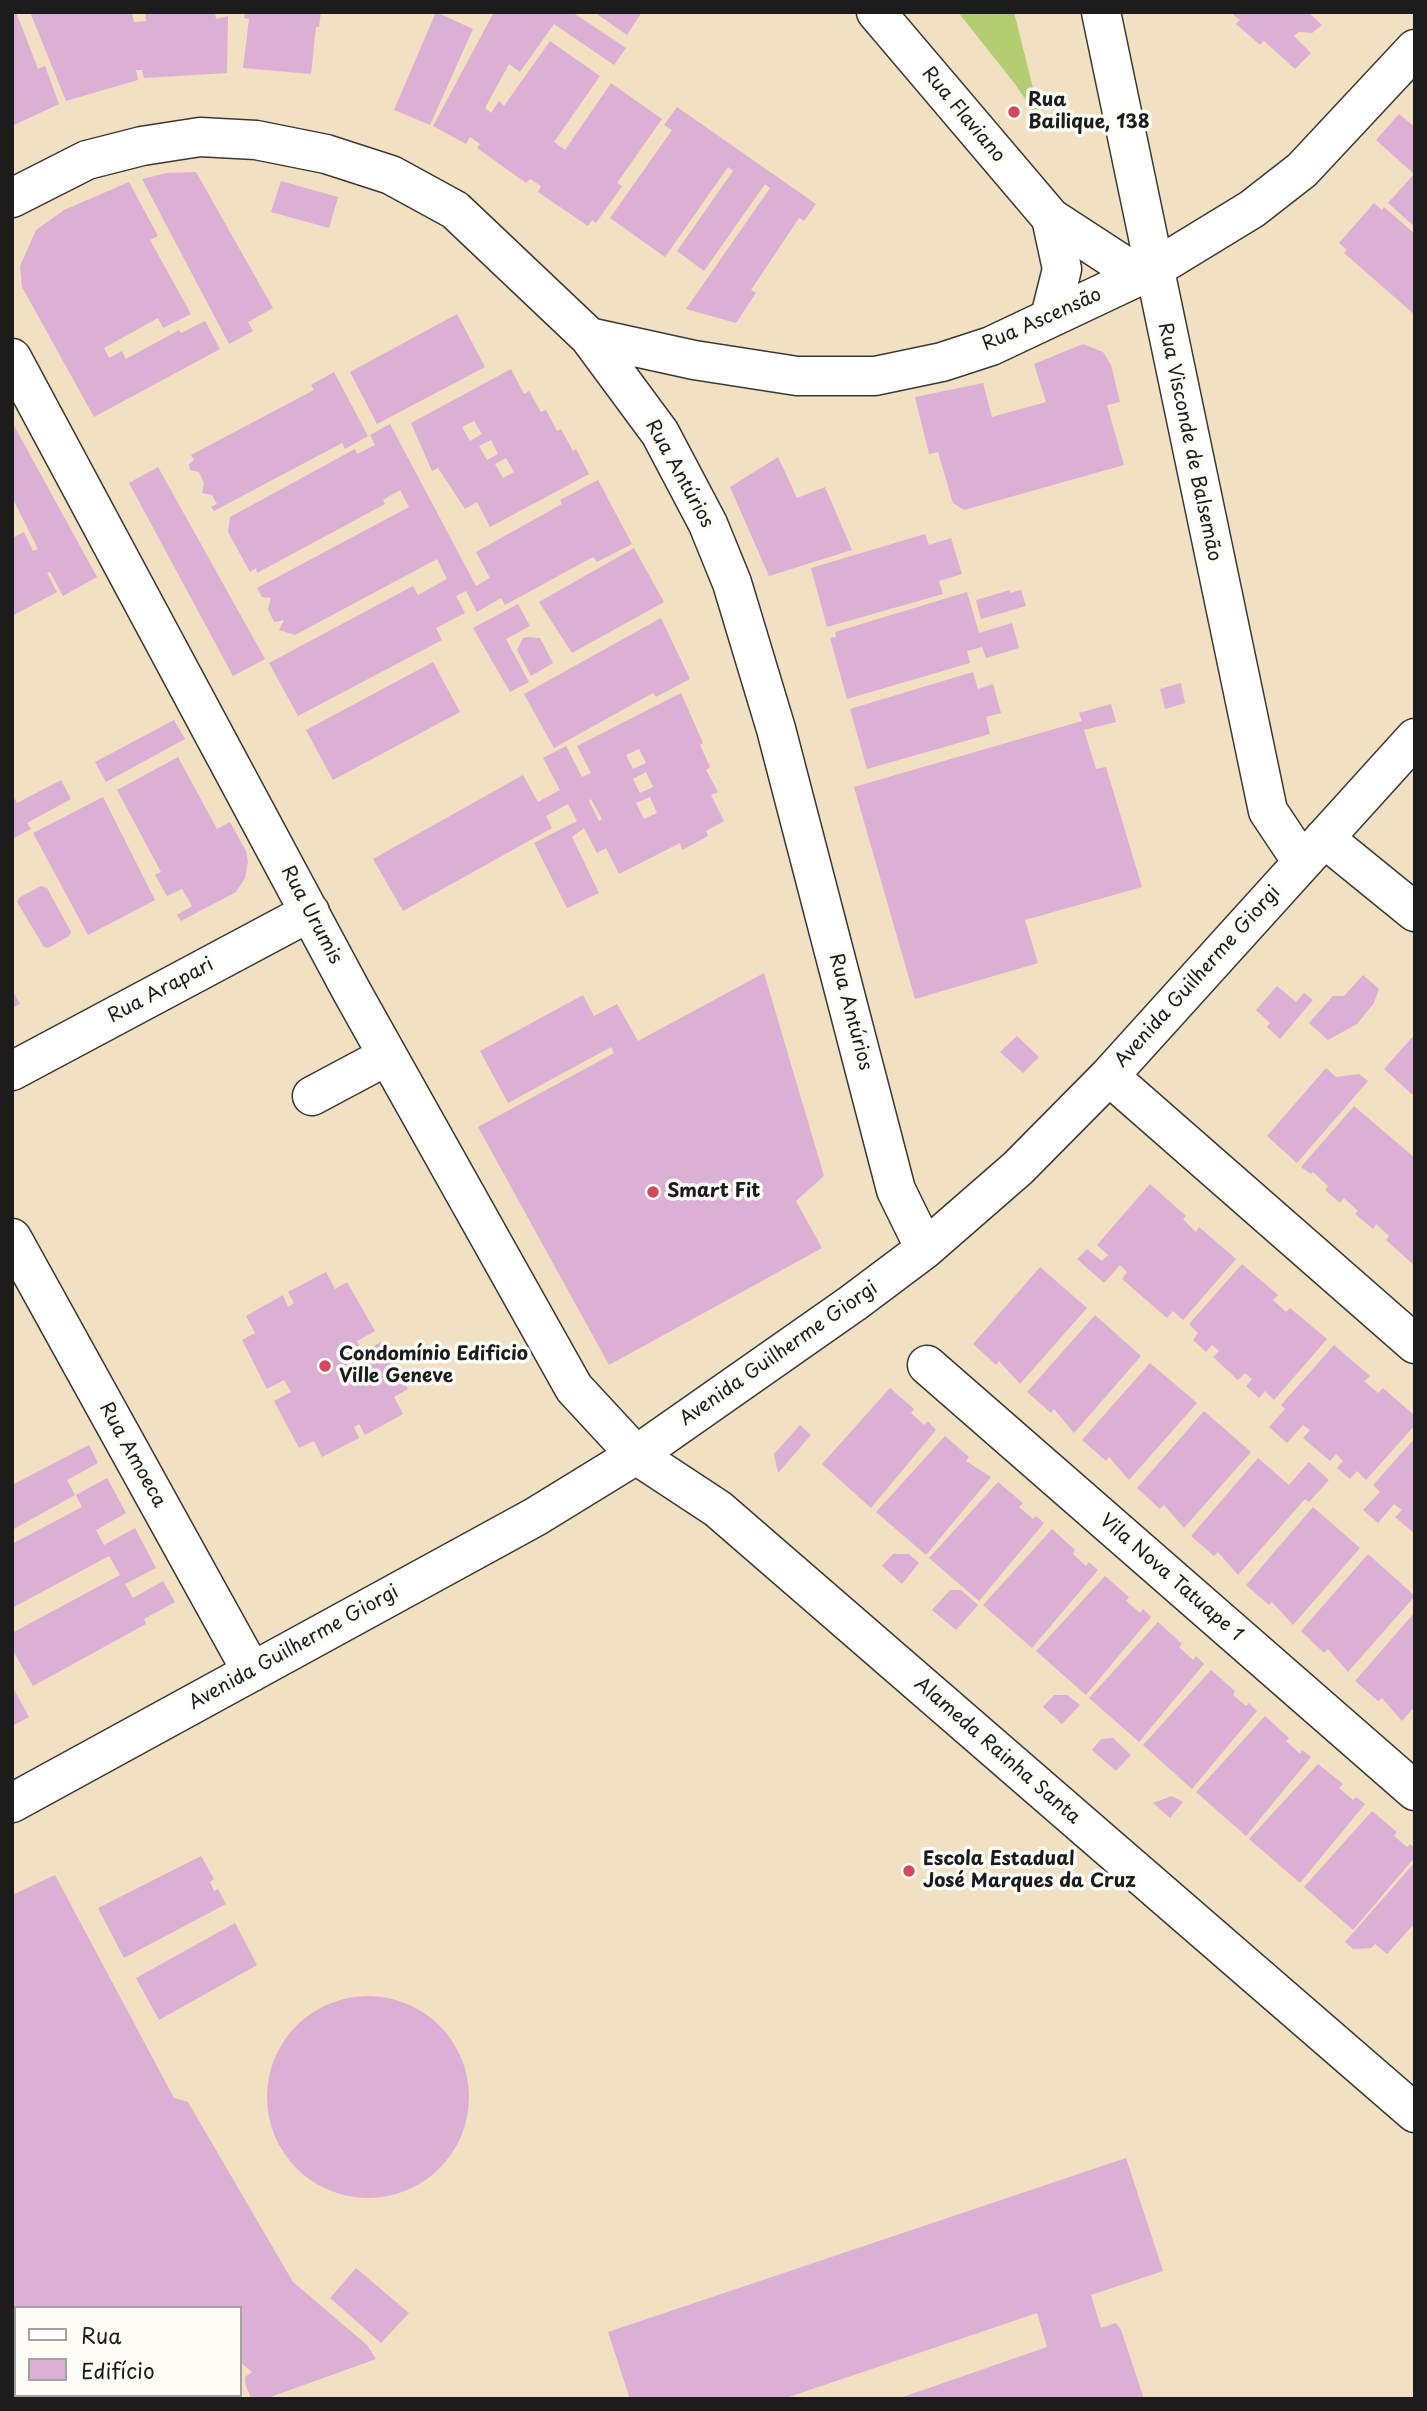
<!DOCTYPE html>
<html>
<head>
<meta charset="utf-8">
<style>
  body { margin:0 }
  #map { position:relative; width:1427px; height:2411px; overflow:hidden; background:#f1e0c1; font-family:"Playpen Sans",sans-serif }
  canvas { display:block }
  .frame { position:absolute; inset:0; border:14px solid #1c1c1c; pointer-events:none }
  .legend { position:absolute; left:14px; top:2306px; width:228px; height:91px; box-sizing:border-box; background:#fdfcf7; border:2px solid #a3a29f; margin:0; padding:9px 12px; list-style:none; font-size:21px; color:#1c1c1c }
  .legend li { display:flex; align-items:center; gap:14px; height:35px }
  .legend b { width:35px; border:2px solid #a3a29f }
</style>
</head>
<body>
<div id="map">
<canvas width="1427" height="2411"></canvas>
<div class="frame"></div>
<ul class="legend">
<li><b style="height:9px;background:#fff"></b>Rua</li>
<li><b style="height:19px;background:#dcafd5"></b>Edifício</li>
</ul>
</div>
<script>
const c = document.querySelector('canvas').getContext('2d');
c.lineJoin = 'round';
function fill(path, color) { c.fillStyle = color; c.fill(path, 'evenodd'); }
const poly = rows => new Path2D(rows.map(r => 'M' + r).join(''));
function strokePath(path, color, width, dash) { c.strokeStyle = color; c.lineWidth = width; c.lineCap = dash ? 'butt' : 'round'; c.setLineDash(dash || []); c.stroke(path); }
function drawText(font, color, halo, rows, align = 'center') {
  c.font = font + ' "Playpen Sans",sans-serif'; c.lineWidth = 7; c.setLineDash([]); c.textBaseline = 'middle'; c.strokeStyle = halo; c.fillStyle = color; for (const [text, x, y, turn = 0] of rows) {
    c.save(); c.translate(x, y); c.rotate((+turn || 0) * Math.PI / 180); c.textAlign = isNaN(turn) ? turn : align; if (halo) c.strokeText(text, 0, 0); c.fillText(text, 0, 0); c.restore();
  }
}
const green = poly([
  [958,12,1014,12,1042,124,1015,84]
]);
const building = poly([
  [12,12,16,12,38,69,45,66,59,104,12,126],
  [30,12,132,12,134,22,146,21,145,12,215,12,216,19,228,16,227,73,144,78,142,70,136,70,138,80,66,101],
  [245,12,321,12,319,27,316,27,311,74,243,68,249,19,244,18],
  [436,12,473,29,430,125,394,110],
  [494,12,572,12,626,48,614,65,554,24,520,72,509,64,485,108,491,113,499,101,504,106,550,41,600,76,554,142,565,150,611,83,662,119,617,183,622,186,596,223,592,220,588,226,538,192,541,186,535,182,530,179,526,183,477,148,480,144,470,137,466,144,433,126],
  [594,12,642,12,627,35],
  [1230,12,1308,12,1322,25,1312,33,1299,32,1294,36,1311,53,1295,69,1264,41,1260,45,1236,24,1240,20],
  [677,107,816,204,804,221,799,218,751,290,756,293,736,323,686,309,770,188,765,184,704,271,677,251,733,171,728,167,665,257,610,218,672,130,664,125],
  [1399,114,1415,127,1415,227,1388,203,1414,174,1376,140],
  [196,172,273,308,248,322,253,331,229,344,142,179,167,173],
  [281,181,338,197,329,228,271,212],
  [129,182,158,236,150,240,191,314,163,328,158,318,104,348,109,358,122,351,126,359,179,330,181,333,205,321,220,349,94,417,22,287,20,266,36,230,64,210],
  [1374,203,1382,210,1384,207,1415,234,1415,315,1344,253,1347,250,1339,243],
  [457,314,485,367,377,424,350,372],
  [1083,344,1103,352,1111,365,1120,402,1107,405,1124,465,964,510,953,503,938,452,929,454,915,397,983,383,992,417,1046,402,1034,364],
  [511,369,524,394,529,391,541,412,546,410,557,431,561,429,573,451,576,449,589,474,490,527,477,502,465,509,438,468,432,471,411,423],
  [474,421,482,434,470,441,462,427],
  [491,440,498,454,487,460,479,446],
  [506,458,514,472,503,478,495,464],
  [334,372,368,436,345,449,342,443,214,511,211,507,217,504,212,495,202,493,204,483,199,472,190,470,189,464,194,460,191,455,314,390,311,385],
  [12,422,97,577,63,596,50,572,47,573,57,592,12,616,12,538,24,532,33,551,38,549,12,497],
  [390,424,476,586,490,578,476,552,562,504,560,500,598,480,632,544,597,562,593,557,505,605,501,598,477,612,466,591,456,596,465,613,436,628,442,640,298,716,269,663,413,586,418,595,447,579,437,559,295,635,279,630,284,620,274,622,268,609,271,598,262,597,257,588,409,507,400,490,383,500,385,504,257,573,256,568,250,572,228,532,230,517,355,449,357,454,375,445,370,435],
  [778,457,797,498,825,487,852,550,769,576,730,487],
  [158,467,265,659,233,676,129,483],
  [925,534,929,545,951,538,957,558,962,574,939,581,943,594,827,627,811,568],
  [634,548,664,602,572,653,539,602],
  [1010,590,1010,593,1021,590,1026,606,981,619,976,600],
  [967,592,979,633,1012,623,1019,648,986,658,982,647,967,651,970,663,847,699,830,638,836,637,835,632],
  [518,604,530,626,506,639,529,682,510,692,473,628],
  [661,618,690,679,656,697,653,693,554,748,524,694],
  [528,637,540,638,553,663,531,676,517,650,523,638],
  [433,662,460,712,333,780,306,730],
  [973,672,978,689,993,684,1001,713,986,717,990,734,867,769,850,709],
  [1181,683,1185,703,1165,709,1160,689],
  [681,693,703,743,700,745,710,767,706,770,718,792,711,795,724,821,706,831,708,836,682,850,680,843,619,874,606,848,597,853,584,828,572,837,599,893,567,908,534,843,577,821,568,804,546,816,552,828,403,911,373,859,523,775,538,802,560,790,543,758,566,746,582,777,591,773,577,746],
  [639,749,646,763,633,769,626,755],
  [646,772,653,787,640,793,633,779],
  [650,797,657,813,644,819,636,803],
  [591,799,602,819,599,821,589,801],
  [1111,704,1116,722,1084,730,1096,769,1106,767,1142,887,1025,920,1038,963,915,999,854,787,1082,721,1079,713],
  [174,720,185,739,106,782,95,762],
  [178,757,217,829,230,822,246,851,248,862,245,878,236,892,181,921,177,915,192,906,182,889,167,896,155,875,161,872,117,790],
  [61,780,71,799,27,823,31,829,12,839,12,794,17,803],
  [103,797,155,900,88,935,33,833],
  [41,886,47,888,71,932,69,936,48,948,44,947,17,902,20,897],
  [764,973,824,1176,796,1201,822,1248,609,1365,478,1127,614,1053,611,1047,508,1103,480,1051,583,995,594,1016,617,1004,638,1041],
  [1363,975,1379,989,1374,1003,1357,1024,1328,1040,1309,1023,1333,996,1344,996],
  [1277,986,1296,1002,1304,993,1313,1000,1280,1039,1267,1027,1270,1023,1256,1010],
  [12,990,20,1004,12,1008],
  [1415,1034,1415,1097,1384,1069],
  [1017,1036,1039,1057,1023,1073,1000,1052],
  [1326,1068,1336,1077,1359,1074,1368,1081,1297,1163,1267,1136],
  [1354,1106,1415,1158,1415,1266,1386,1240,1389,1236,1376,1224,1373,1229,1355,1214,1358,1211,1344,1198,1340,1203,1325,1190,1328,1186,1313,1172,1311,1174,1301,1167],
  [1150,1184,1186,1216,1183,1219,1196,1232,1199,1227,1236,1259,1183,1320,1173,1311,1167,1318,1122,1279,1127,1272,1120,1265,1104,1283,1077,1259,1087,1249,1102,1261,1108,1255,1097,1245],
  [1242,1264,1278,1295,1273,1300,1286,1312,1290,1308,1327,1339,1274,1400,1265,1391,1259,1398,1246,1386,1252,1379,1245,1373,1238,1380,1226,1369,1213,1357,1219,1351,1212,1345,1206,1352,1193,1340,1198,1333,1189,1324],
  [1040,1267,1087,1308,1020,1384,999,1361,996,1365,973,1344],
  [326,1272,335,1289,347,1282,375,1331,357,1341,363,1352,381,1342,408,1389,394,1397,403,1414,365,1435,359,1424,354,1427,359,1438,322,1457,314,1441,299,1448,274,1401,291,1392,284,1380,267,1389,242,1340,255,1333,246,1316,283,1295,288,1307,294,1303,288,1292],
  [1095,1315,1141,1356,1074,1433,1054,1409,1051,1413,1027,1392],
  [1334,1345,1370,1376,1364,1381,1378,1393,1383,1388,1415,1416,1415,1425,1366,1480,1357,1471,1350,1479,1337,1468,1343,1461,1336,1454,1330,1461,1303,1438,1310,1430,1303,1425,1287,1443,1269,1427,1285,1409,1281,1405],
  [1150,1363,1197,1403,1129,1480,1109,1457,1106,1461,1082,1440],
  [890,1388,914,1409,911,1413,924,1425,928,1421,936,1430,871,1508,822,1464],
  [1204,1411,1251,1452,1184,1528,1164,1505,1160,1509,1137,1488],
  [800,1425,811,1435,778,1473,774,1454],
  [945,1436,969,1457,966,1461,991,1477,926,1555,876,1512],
  [1415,1438,1415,1534,1395,1517,1402,1510,1394,1504,1378,1523,1363,1510,1380,1492,1373,1485],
  [89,1445,98,1463,67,1480,75,1495,12,1530,12,1485],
  [1258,1458,1289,1485,1309,1462,1329,1480,1309,1502,1305,1499,1238,1575,1218,1552,1214,1556,1191,1536],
  [107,1478,126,1513,96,1530,104,1545,135,1528,156,1568,125,1584,133,1598,163,1581,175,1602,144,1619,146,1624,33,1686,12,1649,12,1633,120,1575,109,1556,12,1608,12,1544,82,1507,76,1495],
  [998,1482,1023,1503,1019,1507,1033,1519,1036,1516,1044,1523,979,1601,929,1558],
  [1313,1507,1360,1548,1293,1625,1272,1602,1269,1605,1246,1585],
  [1052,1529,1075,1550,1073,1554,1086,1566,1089,1562,1098,1570,1032,1648,983,1605],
  [893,1554,909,1554,919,1563,902,1584,882,1566],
  [1368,1554,1415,1596,1348,1672,1328,1649,1324,1653,1301,1631],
  [1105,1576,1129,1597,1126,1601,1140,1613,1143,1609,1151,1617,1086,1695,1036,1651],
  [950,1590,961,1590,978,1605,956,1630,932,1610],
  [1415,1612,1415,1706,1402,1721,1382,1698,1378,1701,1355,1681],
  [1158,1622,1182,1644,1179,1647,1193,1660,1196,1656,1204,1664,1139,1742,1089,1698],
  [1211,1670,1235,1691,1233,1695,1246,1706,1249,1703,1257,1711,1192,1789,1143,1745],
  [12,1686,29,1717,12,1726],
  [1054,1695,1067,1695,1080,1705,1062,1724,1043,1707],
  [1265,1716,1289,1738,1286,1741,1300,1754,1302,1750,1311,1757,1246,1836,1196,1792],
  [1113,1738,1131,1755,1116,1771,1092,1750,1101,1739],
  [1318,1764,1343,1784,1339,1788,1353,1800,1356,1797,1365,1804,1300,1883,1249,1839],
  [1172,1796,1183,1802,1170,1818,1153,1803],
  [1372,1811,1397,1832,1394,1836,1407,1847,1410,1844,1415,1848,1415,1857,1353,1930,1304,1887],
  [201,1856,214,1879,210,1882,214,1891,218,1889,226,1904,124,1958,98,1908],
  [1415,1862,1415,1923,1387,1954,1375,1944,1371,1948,1353,1949,1345,1942],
  [55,1875,174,2098,188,2102,293,2282,367,2345,376,2359,265,2399,251,2399,245,2383,245,2377,252,2372,240,2362,240,2308,16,2308,15,2380,12,2371,12,1895],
  [235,1923,257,1965,159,2020,136,1978],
  '267 2097a101 101 0 1 1 202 0a101 101 0 1 1-202 0Z',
  [1126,2158,1163,2271,1091,2295,1101,2328,1116,2323,1121,2330,1144,2399,897,2399,1047,2347,1037,2313,783,2399,630,2399,608,2332],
  [356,2268,409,2313,381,2343,330,2298],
  [21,2395,204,2395,204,2396,195,2399,22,2399]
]);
const minor = poly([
  [876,12,1051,218,1140,276],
  [1101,12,1268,811,1302,862],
  [12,198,87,160,142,146,200,137,256,140,326,154,391,175,455,210,589,337,660,433,708,524,732,583,776,729,896,1190,925,1249],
  [1050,317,1062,269,1051,218],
  [589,337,694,360,797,376,875,376,942,362,991,346,1152,270,1252,209,1302,170,1415,49],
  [12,358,352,992,574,1388,636,1455,718,1509,1415,2113],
  [1324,838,1415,912],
  [12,1071,310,912],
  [1109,1076,1415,1344],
  [312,1096,387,1056],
  [12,1238,252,1672],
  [927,1365,1415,1791],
  [12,1803,535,1517,636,1455,853,1303,925,1249,1018,1168,1109,1076,1415,738]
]);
const markers = [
  [1014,112,7,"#d1495b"],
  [653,1192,7,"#d1495b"],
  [325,1366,7,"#d1495b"],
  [909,1871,7,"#d1495b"]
];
const poiNames = [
  ["Rua",1028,101],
  ["Bailique, 138",1028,123],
  ["Smart Fit",667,1192],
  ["Condomínio Edificio",339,1355],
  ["Ville Geneve",339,1377],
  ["Escola Estadual",923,1860],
  ["José Marques da Cruz",923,1882]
];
const streetNames = [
  ["Rua Flaviano",963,115,50],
  ["Rua Ascensão",1042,320,-24],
  ["Rua Visconde de Balsemão",1189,442,78],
  ["Rua Antúrios",679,474,61],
  ["Rua Urumis",311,915,62],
  ["Avenida Guilherme Giorgi",1198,977,-48],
  ["Rua Arapari",161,991,-28],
  ["Rua Antúrios",850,1012,75],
  ["Avenida Guilherme Giorgi",779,1354,-35],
  ["Rua Amoeca",132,1455,61],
  ["Vila Nova Tatuape 1",1171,1578,41],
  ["Avenida Guilherme Giorgi",294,1648,-29],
  ["Alameda Rainha Santa",997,1751,41]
];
fill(green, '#b3cd73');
fill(building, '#dcafd5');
strokePath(minor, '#3c3935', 41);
strokePath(minor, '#fff', 38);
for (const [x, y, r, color] of markers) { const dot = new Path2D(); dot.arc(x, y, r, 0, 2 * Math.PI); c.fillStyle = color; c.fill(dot); strokePath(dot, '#fdfcf7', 2.5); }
drawText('bold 19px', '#1c1c1c', '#fdfcf7', poiNames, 'left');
drawText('19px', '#1c1c1c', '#fdfcf7', streetNames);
</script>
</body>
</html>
